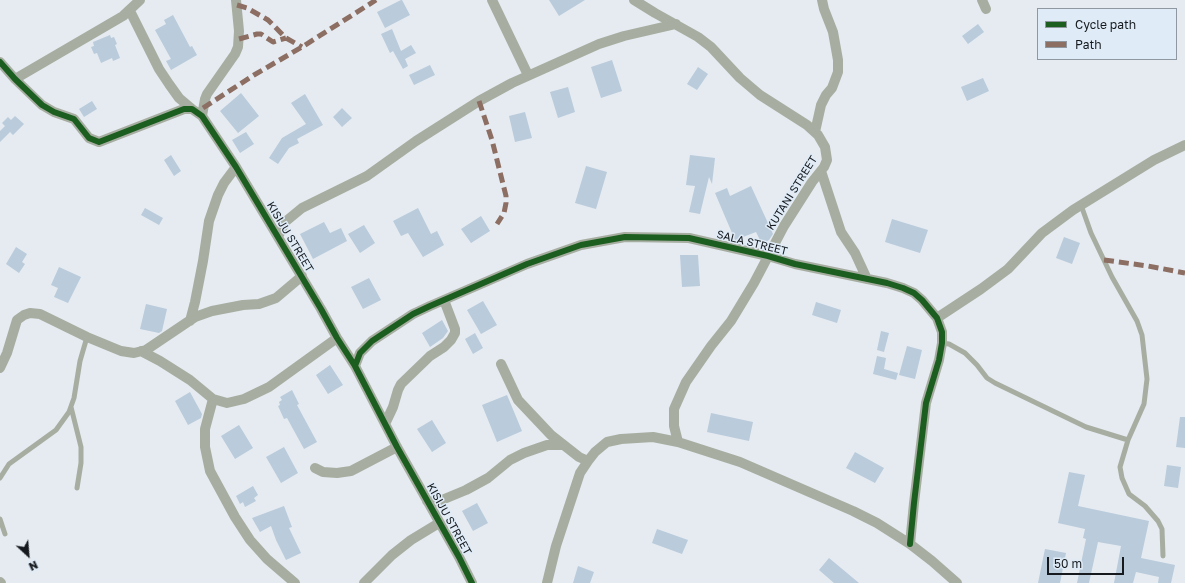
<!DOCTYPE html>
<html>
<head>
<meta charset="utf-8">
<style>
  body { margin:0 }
  #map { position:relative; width:1185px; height:583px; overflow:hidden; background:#e5ebf1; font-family:"Golos Text",sans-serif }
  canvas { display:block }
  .legend { position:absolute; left:1037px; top:8px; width:140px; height:52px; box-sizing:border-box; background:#dfebf7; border:1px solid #8f97a0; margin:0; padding:5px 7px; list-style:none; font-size:12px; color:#161a1e }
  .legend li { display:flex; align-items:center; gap:8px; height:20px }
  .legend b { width:20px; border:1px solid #8f97a0 }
  .north { position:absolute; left:8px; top:535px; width:40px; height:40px; -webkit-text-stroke:3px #dfebf7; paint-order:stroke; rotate:154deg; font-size:11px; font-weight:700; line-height:16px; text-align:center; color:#161a1e }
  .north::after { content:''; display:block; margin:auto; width:14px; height:18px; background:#161a1e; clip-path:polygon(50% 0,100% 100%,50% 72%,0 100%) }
  .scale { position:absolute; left:1047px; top:557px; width:77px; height:18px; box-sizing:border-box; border:2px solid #161a1e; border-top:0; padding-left:5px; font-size:12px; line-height:14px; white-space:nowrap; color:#161a1e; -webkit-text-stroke:3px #dfebf7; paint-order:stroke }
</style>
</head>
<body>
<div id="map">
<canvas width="1185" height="583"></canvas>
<ul class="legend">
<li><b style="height:5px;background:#1b5e20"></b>Cycle path</li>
<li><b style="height:5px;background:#8d6e63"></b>Path</li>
</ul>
<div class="north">N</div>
<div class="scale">50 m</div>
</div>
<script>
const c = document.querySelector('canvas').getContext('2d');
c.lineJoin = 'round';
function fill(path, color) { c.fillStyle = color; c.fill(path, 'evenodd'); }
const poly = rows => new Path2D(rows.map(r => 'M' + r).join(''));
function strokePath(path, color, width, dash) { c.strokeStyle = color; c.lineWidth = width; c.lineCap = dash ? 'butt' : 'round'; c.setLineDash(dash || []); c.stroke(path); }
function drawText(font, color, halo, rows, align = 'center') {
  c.font = font + ' "Golos Text",sans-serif'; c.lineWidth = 3; c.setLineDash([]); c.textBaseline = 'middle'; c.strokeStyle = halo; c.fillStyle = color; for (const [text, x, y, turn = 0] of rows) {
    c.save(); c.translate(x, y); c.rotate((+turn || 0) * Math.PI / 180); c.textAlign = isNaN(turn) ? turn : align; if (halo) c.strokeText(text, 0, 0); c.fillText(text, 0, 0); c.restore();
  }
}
const building = poly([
  [401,0,402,0,410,15,385,28,377,12],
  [549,0,585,0,559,16],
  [173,15,190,47,192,46,197,55,171,70,166,61,171,59,155,30,166,24,164,20],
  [978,24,984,32,968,44,962,36],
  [392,29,401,51,411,45,416,53,405,59,408,66,403,69,393,51,390,53,381,34],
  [110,35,111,38,114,37,117,44,115,45,120,58,113,61,112,58,101,63,97,53,94,54,91,47,94,46,93,42],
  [612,60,622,91,601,98,591,67],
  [430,65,435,75,414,85,409,75],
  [698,67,708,74,697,90,687,84],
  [983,78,989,91,967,101,961,87],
  [568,87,575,112,558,118,550,92],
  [241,93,259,116,238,133,220,111],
  [305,94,323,125,297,139,299,143,289,148,278,164,269,158,282,138,306,124,291,103],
  [92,101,97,109,84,117,79,109],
  [342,108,352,118,342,127,333,117],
  [525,112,532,138,515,142,509,116],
  [15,116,24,124,13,135,10,132,0,142,0,131,5,126,2,123,8,117,11,120],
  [246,132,254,144,240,153,232,140],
  [171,155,181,171,174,176,164,160],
  [690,155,715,158,712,184,709,177,700,214,689,212,695,186,686,185],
  [586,166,607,172,596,209,575,203],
  [751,186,773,234,769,240,762,244,756,232,735,240,715,193,727,188,730,196],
  [145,208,163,218,159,225,141,215],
  [418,208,431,234,437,231,444,245,423,257,408,233,401,236,393,221],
  [481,216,490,231,471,243,461,229],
  [892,219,928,230,920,253,885,242],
  [324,222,330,233,341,228,347,241,313,259,300,234],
  [364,225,375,243,360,253,348,234],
  [1064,237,1080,243,1072,264,1056,258],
  [16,247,27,254,22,262,25,264,19,273,6,264],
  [680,255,698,255,700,286,682,287],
  [59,267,81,277,68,303,54,297,58,288,51,285],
  [369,278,381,300,363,309,351,287],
  [483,301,497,325,481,334,467,310],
  [816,302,841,310,837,323,812,315],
  [146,304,167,309,162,331,159,333,140,329],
  [442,320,448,331,443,338,430,347,422,333],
  [881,331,889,333,884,352,877,350],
  [475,333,483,348,473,354,465,339],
  [907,346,922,350,915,379,899,375],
  [877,356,886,358,884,369,898,373,896,380,873,374],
  [330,365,343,385,328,394,316,375],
  [292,390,299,404,297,405,317,442,304,449,287,418,284,419,278,406,280,405,279,402,282,400,280,397],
  [190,392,202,414,201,418,188,425,175,401],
  [507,395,522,431,497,442,482,405],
  [711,413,753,422,749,441,707,432],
  [1180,417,1185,417,1185,448,1176,447],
  [432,420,446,443,432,452,417,429],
  [239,425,253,448,235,459,221,436],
  [284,447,298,473,281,483,266,457],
  [855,452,884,468,875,483,846,468],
  [1167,465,1181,467,1178,488,1164,486],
  [1069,472,1085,475,1078,506,1149,521,1141,558,1175,565,1171,583,1158,583,1159,577,1136,572,1133,583,1114,583,1121,546,1098,542,1089,583,1077,583,1086,539,1083,538,1085,529,1058,523],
  [253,486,258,495,254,498,256,501,245,507,243,502,240,504,236,496],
  [477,503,488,523,473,531,462,511],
  [284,506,292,527,289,528,301,553,286,560,276,540,271,526,260,532,252,518],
  [657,529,688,540,682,554,652,543],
  [1045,549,1066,553,1060,583,1038,583],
  [829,558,859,583,834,583,819,570],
  [578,566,594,572,590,583,573,583]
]);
const lane = poly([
  [1081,205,1091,233,1112,277,1137,321,1142,335,1147,379,1144,404,1128,440,1120,467,1122,478,1129,494,1145,506,1158,521,1162,529,1163,556],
  [942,343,949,344,965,353,977,365,987,378,995,383,1086,427,1128,440],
  [71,407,81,447,81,463,77,488],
  [0,478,9,464,56,430,69,412,74,398,80,361,87,337],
  [0,519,5,534]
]);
const street = poly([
  [492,0,528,75],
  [634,0,655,13,698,37,711,47,740,78,760,95,807,125,818,135,825,147,827,160,824,167,812,182,784,226,754,283,731,321,711,346,686,382,674,409,674,426,678,442],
  [982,0,986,9],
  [130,11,159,69,169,84,179,98,192,109],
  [0,62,15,79,42,105,54,112,74,119,89,138,99,142,184,109,192,109,202,116,236,167,321,309,337,338,355,366,397,447,459,557,472,583],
  [15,79,123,16,140,0],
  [202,116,205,99,207,94,235,54,238,47,239,31,236,0],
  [815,132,821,105,826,95,832,88,838,72,838,60,833,32,824,9,822,0],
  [821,171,841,232,855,253,867,279],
  [278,237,285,222,302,208,367,176,416,141,479,101,512,83,599,44,624,36,676,24],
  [937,318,981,289,1008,269,1042,233,1073,210,1154,160,1185,145],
  [190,321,195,302,203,261,209,221,218,195,224,183,236,167],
  [141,351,160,361,190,380,213,399,227,403,244,399,269,387,337,338],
  [501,364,518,400,551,435,579,457,588,461],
  [355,366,360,353,372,341,413,314,430,306,527,264,581,245,625,237,689,238,768,256,795,264,887,283,903,288,914,293,922,300,937,318,942,332,942,343,939,360,926,403,914,503,910,544],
  [0,368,7,353,17,320,24,315,30,313,40,314,87,337,121,351,134,353,146,350,195,317,212,311,243,305,259,304,276,298,302,276],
  [213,399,205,429,205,447,210,471,235,517,250,540,267,559,295,583],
  [385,424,393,407,398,390,401,384,430,356,444,347,451,340,455,333,455,329,444,300],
  [315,468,323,472,337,473,351,471,397,447],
  [427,501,437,502,466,490,488,478,510,460,524,453,547,445,563,445],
  [0,582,1,583],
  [364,583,392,555,411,540,439,523],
  [547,583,556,546,580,473,588,461,595,452,607,442,621,439,653,437,678,442,740,462,853,511,877,523,910,544,932,561,957,583]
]);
const quiet = poly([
  [237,5,247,8,268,20,286,38,302,47],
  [239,39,257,34,261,34,273,42,286,38],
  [479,101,492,140,506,196,506,203,504,213,497,224],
  [203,108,254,75,302,47,376,0],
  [1104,260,1148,266,1185,273]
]);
const cycleway = poly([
  [0,62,15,79,42,105,54,112,74,119,89,138,99,142,184,109,192,109,202,116,236,167,321,309,337,338,355,366,397,447,459,557,472,583],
  [355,366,360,353,372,341,413,314,430,306,527,264,581,245,625,237,689,238,768,256,795,264,887,283,903,288,914,293,922,300,937,318,942,332,942,343,939,360,926,403,914,503,910,544]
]);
const streetNames = [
  ["KUTANI STREET",792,193,-58],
  ["KISIJU STREET",290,237,59],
  ["SALA STREET",752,243,14],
  ["KISIJU STREET",449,519,61]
];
fill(building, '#bacbdb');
strokePath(lane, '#a7aea1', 5);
strokePath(street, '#a7aea1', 10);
strokePath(quiet, '#8d6e63', 5, [10, 5]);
strokePath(cycleway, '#1b5e20', 6);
drawText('11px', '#161a1e', '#dfebf7', streetNames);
</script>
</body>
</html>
